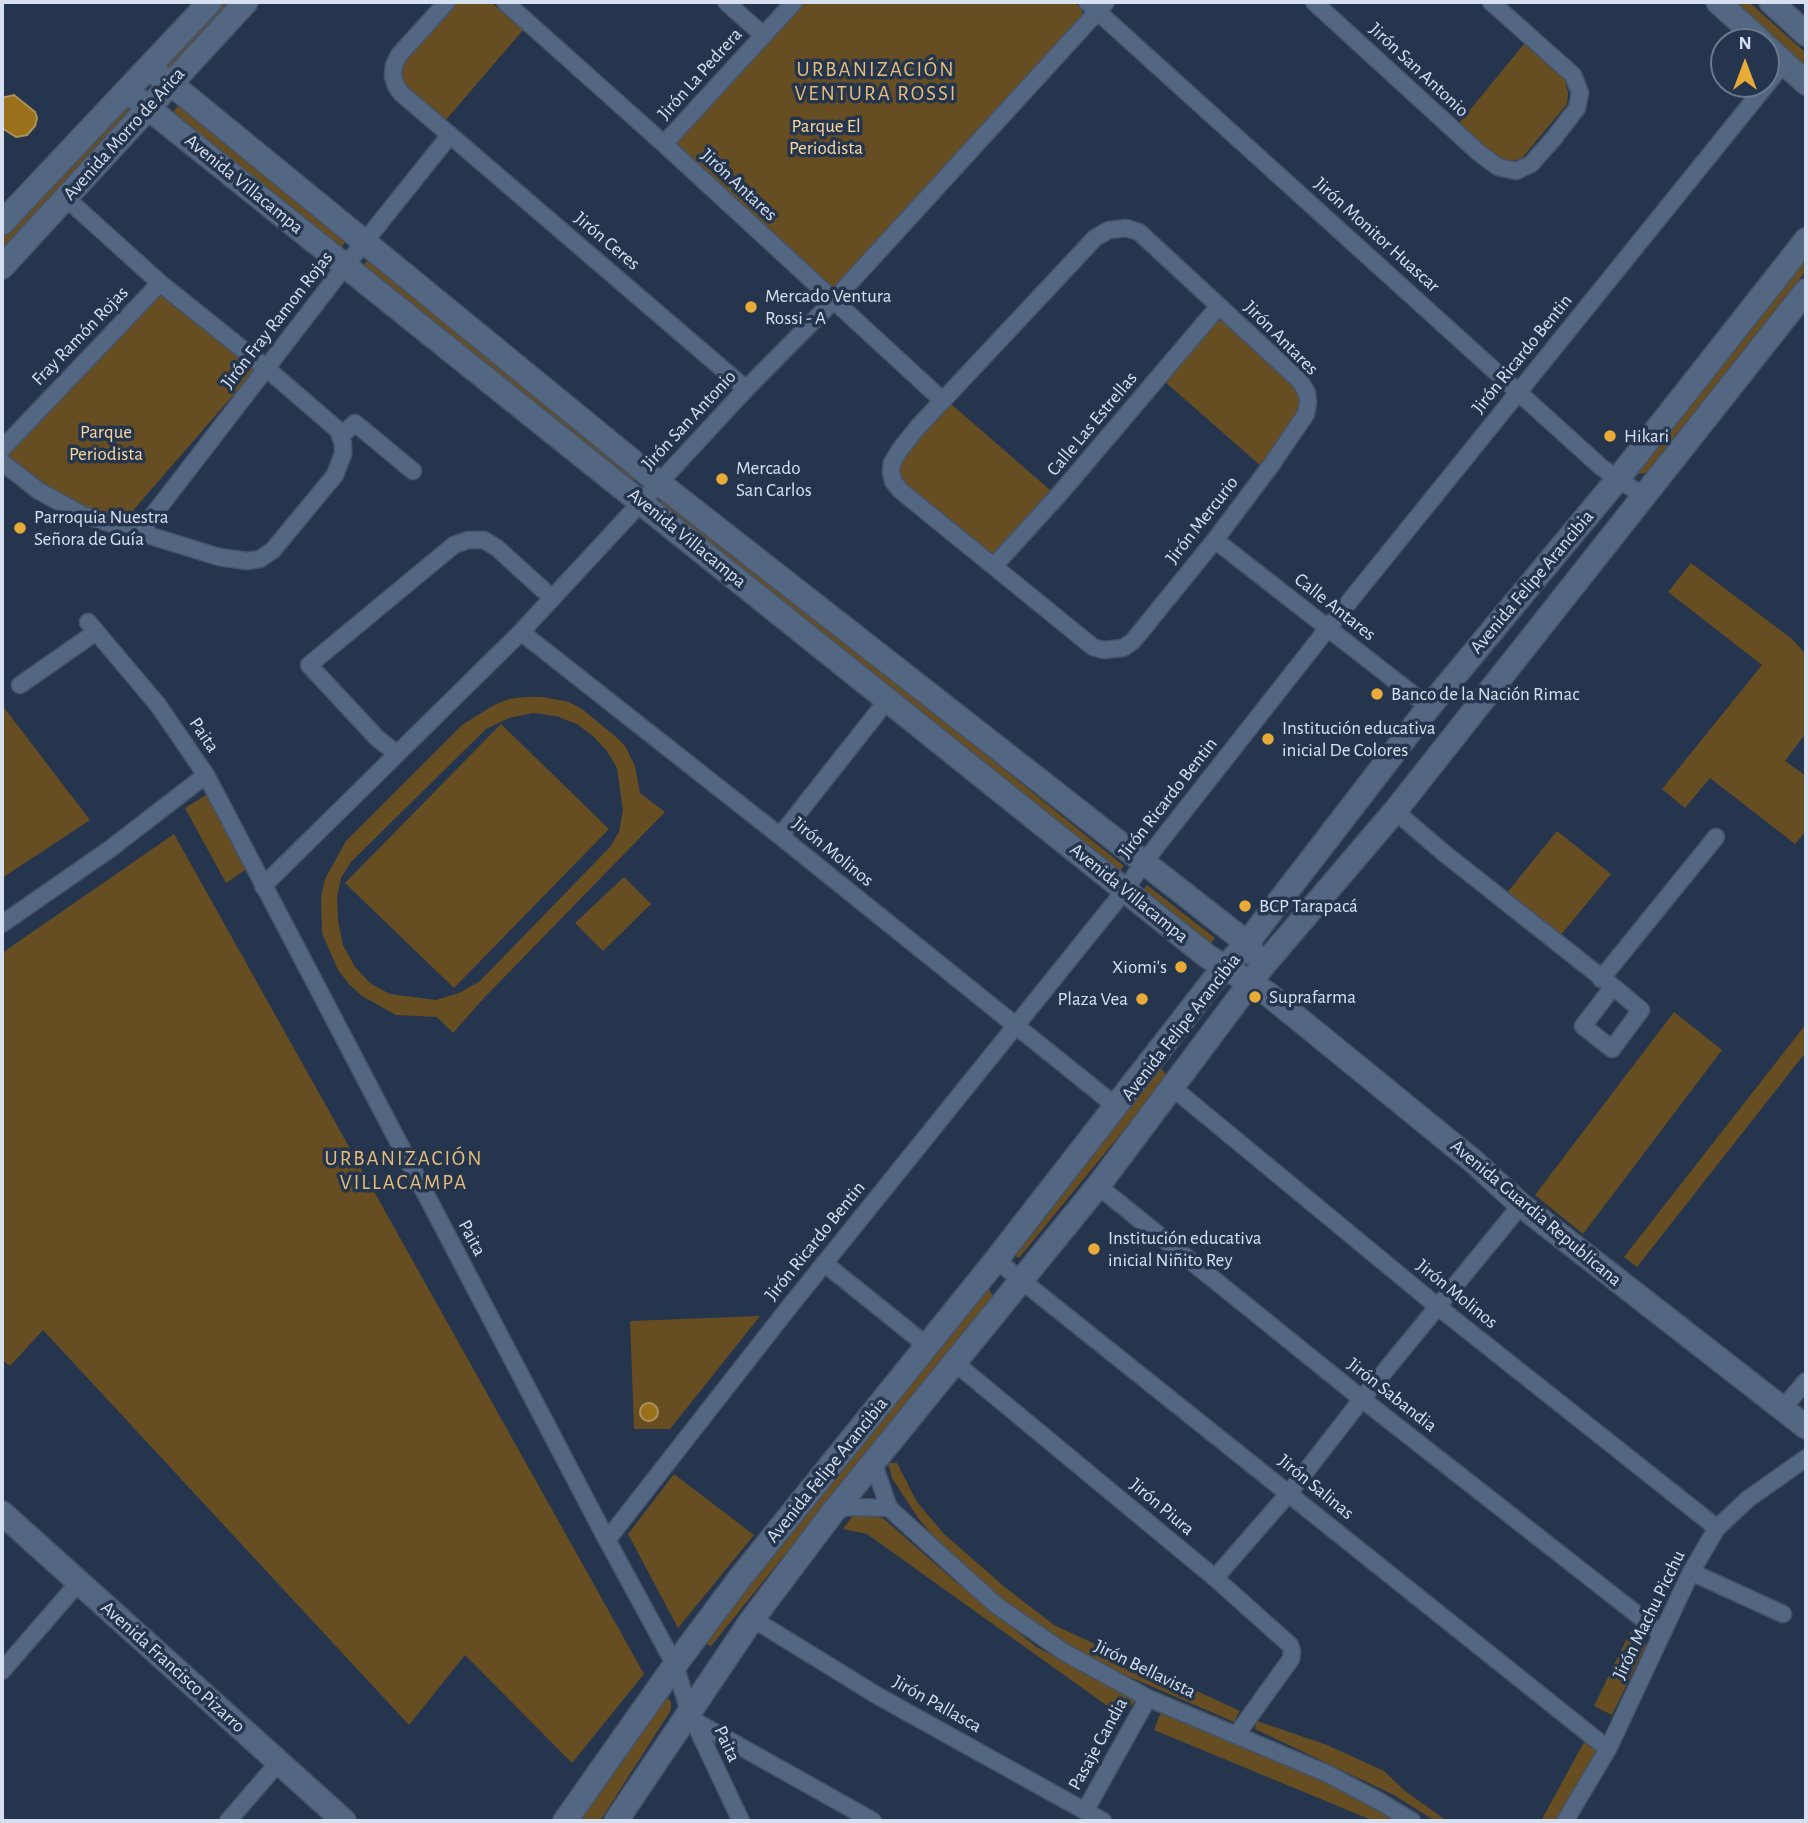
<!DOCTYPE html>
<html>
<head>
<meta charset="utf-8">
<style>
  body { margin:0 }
  #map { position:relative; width:1808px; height:1823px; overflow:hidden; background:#24354d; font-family:"Alegreya Sans",sans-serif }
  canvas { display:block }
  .frame { position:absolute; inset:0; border:4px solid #d6e0f0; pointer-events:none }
  .north { position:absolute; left:1710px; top:28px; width:70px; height:70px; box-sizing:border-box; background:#24354d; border:2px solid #6b798e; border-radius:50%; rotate:0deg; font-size:19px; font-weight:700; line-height:28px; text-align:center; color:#d6e0f0 }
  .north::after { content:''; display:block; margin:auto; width:24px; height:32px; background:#e8ab37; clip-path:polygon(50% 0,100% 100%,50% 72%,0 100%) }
</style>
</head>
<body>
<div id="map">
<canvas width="1808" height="1823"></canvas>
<div class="frame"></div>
<div class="north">N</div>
</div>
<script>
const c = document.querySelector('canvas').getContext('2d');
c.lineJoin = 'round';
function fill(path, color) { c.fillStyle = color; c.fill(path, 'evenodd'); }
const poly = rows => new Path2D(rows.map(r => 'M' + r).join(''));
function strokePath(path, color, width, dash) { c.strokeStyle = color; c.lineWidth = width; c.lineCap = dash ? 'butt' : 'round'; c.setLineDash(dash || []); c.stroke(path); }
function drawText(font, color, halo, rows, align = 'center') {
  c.font = font + ' "Alegreya Sans",sans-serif'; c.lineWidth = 7; c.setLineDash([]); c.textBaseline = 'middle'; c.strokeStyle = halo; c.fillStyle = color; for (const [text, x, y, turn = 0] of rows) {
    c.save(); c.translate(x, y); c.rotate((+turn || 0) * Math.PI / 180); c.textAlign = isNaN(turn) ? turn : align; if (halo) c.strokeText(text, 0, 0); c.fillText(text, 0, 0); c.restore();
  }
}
const green = poly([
  [217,2,236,2,170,73,159,64],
  [458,2,491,2,523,30,445,121,406,87,402,73,405,61],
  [802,2,1074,2,1082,10,1082,17,836,288,827,287,678,149,675,139],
  [1728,2,1749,2,1806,53,1806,73],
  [1524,44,1565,80,1568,93,1567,104,1522,158,1513,161,1500,160,1456,127],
  [127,102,137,112,2,256,2,237],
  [179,105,345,241,341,250,172,113],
  [1806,252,1806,271,1646,473,1638,474,1638,468],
  [370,257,636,475,631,487,363,266],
  [161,296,255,370,123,522,84,508,22,472,6,455,151,299],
  [1224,320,1302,394,1301,414,1261,466,1164,381,1217,321],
  [950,403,1050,490,995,553,988,552,900,484,896,464],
  [665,497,1124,866,1116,876,657,505],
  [1691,563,1792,639,1806,654,1806,733,1785,761,1806,776,1806,831,1795,844,1710,778,1685,808,1662,789,1762,665,1668,592],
  [525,697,543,697,569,702,582,709,616,737,625,746,635,766,640,793,665,812,482,1000,453,1033,437,1017,396,1015,362,996,349,984,338,970,322,933,321,897,325,879,346,841,462,725,494,705,509,699],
  [533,713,556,716,577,724,594,737,607,751,617,768,623,810,619,832,610,847,480,981,459,993,436,1000,390,994,371,984,355,967,343,945,338,921,337,897,341,878,351,862,486,729,509,718],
  [2,705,90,820,2,878],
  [501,724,609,829,454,988,345,883],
  [206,795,210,796,248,868,226,883,185,808],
  [1557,831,1611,874,1560,936,1506,894],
  [174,834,644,1674,572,1763,465,1655,409,1725,43,1330,10,1366,2,1360,2,953],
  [624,877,651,904,603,951,575,923],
  [1147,885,1215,938,1208,947,1140,894],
  [1674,1012,1722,1050,1583,1234,1535,1195],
  [1806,1024,1806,1052,1637,1267,1624,1257],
  [1159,1067,1168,1076,1019,1258,1011,1253],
  [988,1287,993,1297,711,1646,706,1644,706,1637],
  [760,1316,670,1429,634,1429,630,1321],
  [888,1463,897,1463,917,1502,944,1534,1006,1588,1054,1625,1240,1711,1234,1722,1095,1662,993,1596,943,1548,918,1518,892,1478],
  [674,1474,754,1535,678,1628,628,1534],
  [857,1510,884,1519,956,1582,1035,1646,1136,1701,1120,1715,867,1534,843,1529],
  [1631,1630,1646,1645,1612,1715,1594,1706],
  [665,1694,671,1702,671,1710,600,1821,578,1821],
  [1162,1709,1314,1773,1407,1821,1374,1821,1154,1730],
  [1257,1721,1327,1745,1384,1771,1405,1791,1447,1821,1435,1821,1394,1795,1255,1729],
  [1584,1742,1600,1754,1559,1821,1541,1821]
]);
const water = poly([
  [14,95,35,112,37,118,35,126,27,135,16,137,2,128,2,98,14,95],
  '640 1412a9 9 0 1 1 18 0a9 9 0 1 1-18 0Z'
]);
const street = poly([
  [447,2,399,55,394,65,393,76,396,86,401,93,746,389],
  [505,2,664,144,942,400],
  [726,2,764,36],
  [1087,2,1601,467,1643,496],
  [1314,2,1478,152,1498,167,1516,171,1531,164,1554,138,1577,108,1580,93,1573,75,1491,2],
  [664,144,794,2],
  [1126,228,1139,232,1300,381,1307,393,1308,402,1306,414,1272,464,1215,540,1133,641,1123,648,1103,650,1093,647,901,491,893,481,891,472,892,463,899,451,917,428,1095,238,1109,230,1126,228],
  [341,436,355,423,413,471],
  [2,449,160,283],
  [2,462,39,491,83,515,219,557,247,561,260,559,273,550,335,475,343,454,343,444,338,430,266,368,160,283,66,198],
  [140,532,338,275,450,135],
  [1215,540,1429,707],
  [994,566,1062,491,1219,306],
  [88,622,158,705,206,775,607,1540,675,1665,689,1711,741,1821],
  [521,632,780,836,1117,1107],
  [20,685,96,632],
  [396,753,377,738,309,665,454,545,468,540,484,540,497,548,551,597],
  [1395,811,1444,853,1559,944,1616,989,1641,1010,1612,1049,1583,1026,1613,987],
  [780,836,889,698],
  [263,886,521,632,746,389,834,300,1106,2],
  [2,924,110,849,206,775],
  [1601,979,1716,837],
  [1173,1088,1437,1306,1717,1528],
  [1098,1186,1362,1399,1662,1634],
  [996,1260,1608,1749],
  [824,1263,926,1345],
  [954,1362,1215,1578,1290,1645,1292,1651,1291,1659,1237,1734],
  [1783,1408,1806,1381],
  [873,1462,889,1508,996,1605,1064,1652,1148,1698,1328,1774,1377,1800,1412,1821],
  [833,1512,847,1507,889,1508],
  [607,1540,790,1306,1125,890,1144,862,1328,628,1784,63],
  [1691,1572,1783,1614],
  [1215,1578,1289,1493,1362,1399,1521,1205],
  [753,1619,878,1696,1103,1821],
  [2,1671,79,1582],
  [693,1720,873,1821],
  [1085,1811,1148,1698],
  [228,1821,278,1763],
  [1565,1821,1608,1749,1691,1572,1717,1528,1748,1499,1806,1458]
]);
const secondary = poly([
  [1718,2,1762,42],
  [1771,2,1806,34],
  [1766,46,1806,83],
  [148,68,170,83,659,483,1247,943,1254,954],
  [127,91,1207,956,1268,994,1473,1161,1521,1205,1806,1427],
  [2,223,210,2],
  [2,267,246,2],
  [2,1513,344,1821],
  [565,1821,675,1665,740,1578,996,1260,1213,981,1247,943,1429,707,1617,480,1806,240],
  [616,1821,751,1621,833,1512,1098,1186,1262,967,1395,811,1806,291]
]);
const markers = [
  [751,307,7,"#e8ab37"],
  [1610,436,7,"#e8ab37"],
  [722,479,7,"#e8ab37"],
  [20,528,7,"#e8ab37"],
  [1377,694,7,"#e8ab37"],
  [1268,739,7,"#e8ab37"],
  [1245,906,7,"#e8ab37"],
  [1181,967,7,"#e8ab37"],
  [1255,997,7,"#e8ab37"],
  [1142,999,7,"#e8ab37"],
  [1094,1249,7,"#e8ab37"]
];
const streetNames = [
  ["Jirón San Antonio",1419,70,43],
  ["Jirón La Pedrera",700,74,-48],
  ["Avenida Morro de Arica",124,134,-48],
  ["Avenida Villacampa",244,184,39],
  ["Jirón Antares",739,185,43],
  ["Jirón Monitor Huascar",1377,235,42],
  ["Jirón Ceres",607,241,40],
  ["Jirón Fray Ramon Rojas",277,320,-52],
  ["Fray Ramón Rojas",80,336,-46],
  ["Jirón Antares",1281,338,45],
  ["Jirón Ricardo Bentin",1522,354,-51],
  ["Jirón San Antonio",689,420,-47],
  ["Calle Las Estrellas",1092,424,-50],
  ["Jirón Mercurio",1202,520,-52],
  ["Avenida Villacampa",687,538,39],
  ["Avenida Felipe Arancibia",1532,582,-50],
  ["Calle Antares",1335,607,38],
  ["Paita",204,735,56],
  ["Jirón Ricardo Bentin",1168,798,-52],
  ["Jirón Molinos",833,852,39],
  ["Avenida Villacampa",1129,893,39],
  ["Avenida Felipe Arancibia",1181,1027,-52],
  ["Avenida Guardia Republicana",1536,1213,40],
  ["Paita",472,1238,62],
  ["Jirón Ricardo Bentin",815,1241,-51],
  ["Jirón Molinos",1457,1294,39],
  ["Jirón Sabandia",1392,1395,38],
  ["Avenida Felipe Arancibia",827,1470,-51],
  ["Jirón Salinas",1316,1487,39],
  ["Jirón Piura",1162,1507,40],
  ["Jirón Machu Picchu",1649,1615,-64],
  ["Avenida Francisco Pizarro",173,1667,42],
  ["Jirón Bellavista",1145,1669,26],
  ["Jirón Pallasca",937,1704,29],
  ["Paita",727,1744,65],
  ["Pasaje Candia",1098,1744,-61]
];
const parkNames = [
  ["Parque El",826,126],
  ["Periodista",826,148],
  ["Parque",106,432],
  ["Periodista",106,454]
];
const poiNames = [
  ["Mercado Ventura",765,296],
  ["Rossi - A",765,318],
  ["Hikari",1624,436],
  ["Mercado",736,468],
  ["San Carlos",736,490],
  ["Parroquia Nuestra",34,517],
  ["Señora de Guía",34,539],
  ["Banco de la Nación Rimac",1391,694],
  ["Institución educativa",1282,728],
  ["inicial De Colores",1282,750],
  ["BCP Tarapacá",1259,906],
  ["Xiomi's",1167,967,"right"],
  ["Suprafarma",1269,997],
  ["Plaza Vea",1128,999,"right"],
  ["Institución educativa",1108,1238],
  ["inicial Niñito Rey",1108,1260]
];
const neighbourhoodNames = [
  ["URBANIZACIÓN",876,70],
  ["VENTURA ROSSI",876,94],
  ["URBANIZACIÓN",404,1159],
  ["VILLACAMPA",404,1183]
];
fill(green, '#674e22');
fill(water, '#9a701b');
strokePath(water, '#ac925b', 2);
strokePath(street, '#455367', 19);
strokePath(secondary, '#455367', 26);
strokePath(street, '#546782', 16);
strokePath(secondary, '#546782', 23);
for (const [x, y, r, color] of markers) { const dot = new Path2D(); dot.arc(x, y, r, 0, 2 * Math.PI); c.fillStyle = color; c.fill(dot); strokePath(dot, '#24354d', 2.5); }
drawText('19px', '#d6e0f0', '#24354d', streetNames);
drawText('19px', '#fbd79d', '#24354d', parkNames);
drawText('19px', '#d6e0f0', '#24354d', poiNames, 'left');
c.letterSpacing = '2px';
drawText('21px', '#e7bd78', '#24354d', neighbourhoodNames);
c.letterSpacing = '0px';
</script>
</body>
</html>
